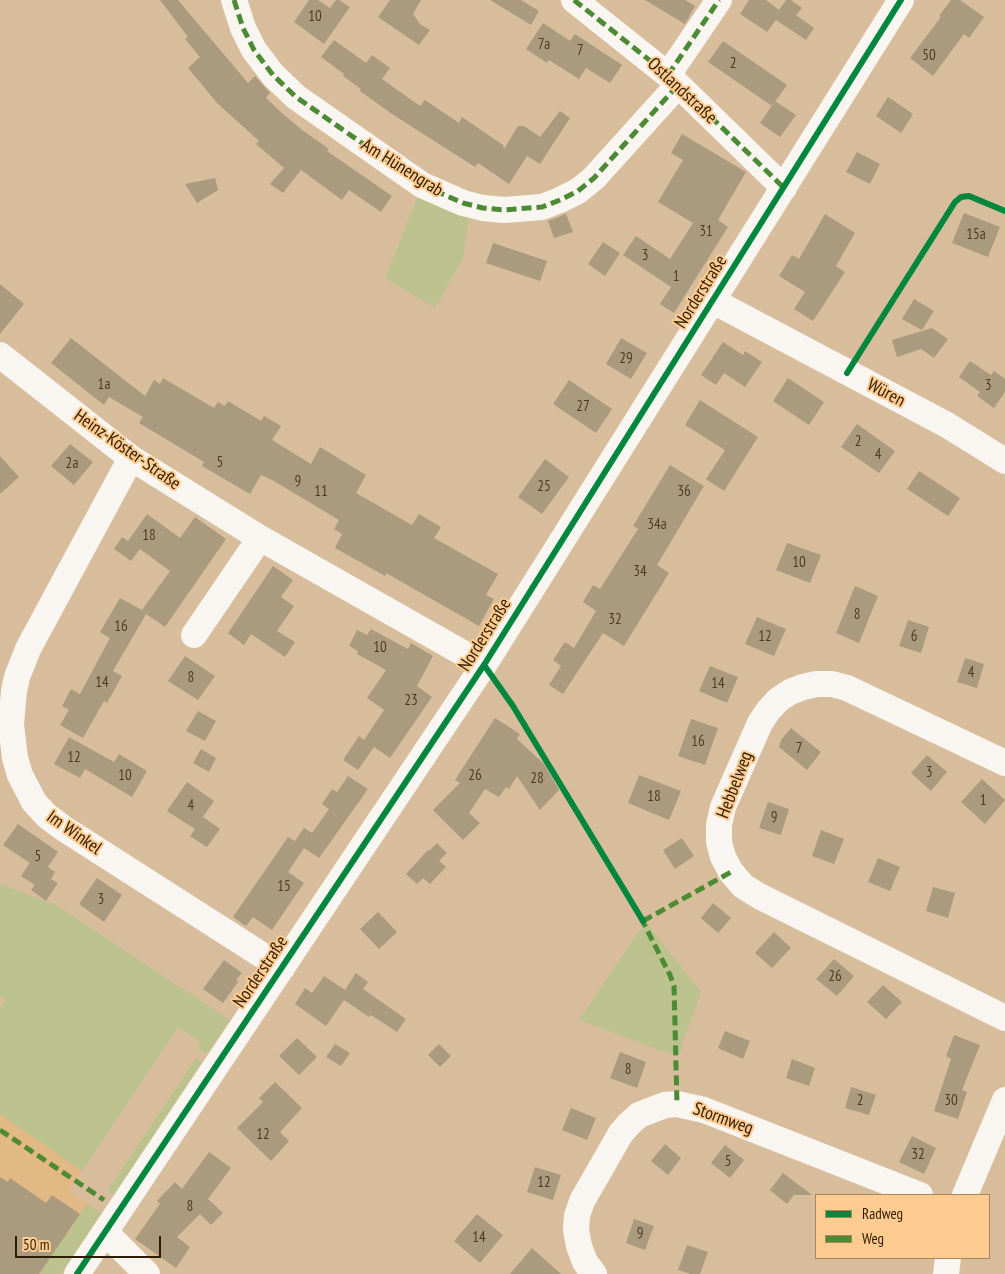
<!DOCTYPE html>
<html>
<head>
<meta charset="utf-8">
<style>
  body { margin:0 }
  #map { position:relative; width:1005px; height:1274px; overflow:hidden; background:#d8bd9c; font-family:"PT Sans Narrow",sans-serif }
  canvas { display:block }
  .legend { position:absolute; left:815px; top:1194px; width:175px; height:65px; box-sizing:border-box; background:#fecc91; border:1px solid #ab8659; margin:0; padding:6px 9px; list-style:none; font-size:15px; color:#2f1c04 }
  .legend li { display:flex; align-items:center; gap:10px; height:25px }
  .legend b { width:25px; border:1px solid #ab8659 }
  .scale { position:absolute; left:15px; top:1236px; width:146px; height:22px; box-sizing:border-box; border:2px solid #2f1c04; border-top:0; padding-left:6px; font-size:15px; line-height:18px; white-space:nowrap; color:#2f1c04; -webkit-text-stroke:4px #fecc91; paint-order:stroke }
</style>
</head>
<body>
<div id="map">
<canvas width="1005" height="1274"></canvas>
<ul class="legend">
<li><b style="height:6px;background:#00873e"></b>Radweg</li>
<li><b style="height:6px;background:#4c8a33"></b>Weg</li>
</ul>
<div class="scale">50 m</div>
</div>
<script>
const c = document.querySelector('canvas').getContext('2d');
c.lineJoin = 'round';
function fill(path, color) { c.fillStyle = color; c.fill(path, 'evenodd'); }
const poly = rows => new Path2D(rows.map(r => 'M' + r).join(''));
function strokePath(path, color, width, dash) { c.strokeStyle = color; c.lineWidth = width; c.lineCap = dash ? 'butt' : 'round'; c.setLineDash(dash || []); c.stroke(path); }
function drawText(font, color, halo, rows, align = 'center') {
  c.font = font + ' "PT Sans Narrow",sans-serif'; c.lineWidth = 4; c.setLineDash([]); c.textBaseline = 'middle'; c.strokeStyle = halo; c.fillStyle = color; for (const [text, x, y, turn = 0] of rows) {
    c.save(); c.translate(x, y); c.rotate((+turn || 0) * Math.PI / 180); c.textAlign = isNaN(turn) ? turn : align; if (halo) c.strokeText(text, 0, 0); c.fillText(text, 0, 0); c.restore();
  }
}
const built = poly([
  [0,1114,82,1171,69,1191,101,1213,61,1274,0,1274]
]);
const green = poly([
  [419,194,469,216,463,258,435,308,385,278],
  [0,884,56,905,230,1020,207,1054,197,1048,201,1042,178,1027,82,1171,0,1114,0,1008,6,999,0,997],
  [648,925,701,992,679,1054,670,1054,579,1020,640,930],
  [196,1058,202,1062,115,1193,111,1194,108,1190],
  [87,1204,101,1213,61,1274,39,1274]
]);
const building = poly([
  [160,0,178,0,248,83,255,76,270,93,266,98,283,114,302,130,329,149,327,151,392,196,381,212,349,190,342,200,301,170,283,193,270,184,284,168,256,144,259,141,218,104,188,68,200,57,185,39,188,37],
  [309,0,318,0,330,8,336,0,339,0,350,7,324,44,294,22],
  [390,0,421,0,413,14,420,24,430,30,419,45,378,17],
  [490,0,521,0,539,11,531,25],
  [645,0,685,0,695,6,685,24],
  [749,0,766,0,779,10,786,0,791,0,802,8,796,15,814,28,806,40,776,20,767,32,740,14],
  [951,0,960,0,984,17,969,38,964,34,933,76,910,58,941,17,939,16],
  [543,23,570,41,575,34,622,65,610,83,586,68,579,79,549,60,547,63,526,49],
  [334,40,366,63,372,55,390,68,382,79,420,106,425,100,459,123,462,117,503,145,504,149,518,126,524,126,540,137,560,111,570,118,540,164,527,156,509,184,478,163,475,167,392,114,360,91,361,89,343,76,344,74,321,57],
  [723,41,787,85,772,106,708,62],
  [888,97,913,114,901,133,876,116],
  [775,101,796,115,780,137,760,123],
  [682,134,746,172,718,220,728,227,674,313,660,304,671,287,623,255,636,236,670,259,693,223,658,202,683,160,671,153],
  [857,152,880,164,870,184,846,172],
  [215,178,218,190,197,203,185,184],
  [964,213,1000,227,988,257,952,243],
  [566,214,573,232,554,238,548,221],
  [825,214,855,233,836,266,845,272,813,321,794,309,805,292,779,276,792,255,799,259],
  [603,242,620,253,605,276,588,264],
  [493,243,547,261,540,281,486,263],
  [0,284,24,304,0,334],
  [914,299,934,311,922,330,902,319],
  [932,328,948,339,934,358,921,349,897,357,892,340],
  [71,338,145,396,154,380,160,384,163,378,214,408,218,402,225,406,228,401,261,421,264,416,281,426,272,440,311,464,320,447,366,475,356,493,412,525,419,514,441,527,434,538,498,574,486,595,494,599,479,626,386,573,385,576,335,548,342,534,334,529,339,520,272,480,261,475,250,494,202,466,204,462,139,423,143,417,109,397,104,405,51,363],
  [621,338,647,353,631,379,606,364],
  [723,342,743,355,745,351,762,362,745,387,724,373,716,385,701,375],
  [970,361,991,375,994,371,1005,379,1005,392,994,408,977,396,980,392,959,377],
  [788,378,824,402,809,425,773,401],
  [569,380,612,409,596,433,553,404],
  [700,400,758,437,724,491,706,479,725,450,685,425],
  [857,424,895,451,879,473,841,447],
  [70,444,93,462,74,485,51,466],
  [0,456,19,477,0,494],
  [545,459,569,477,542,514,518,497],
  [670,465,704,486,657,565,669,573,624,646,603,633,563,694,549,685,561,666,553,660,565,642,574,648,596,611,583,602,593,585,600,589,638,529,633,526],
  [919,471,960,498,948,516,907,489],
  [147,514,180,538,195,517,226,539,165,627,146,614,113,671,122,676,107,703,104,701,83,738,60,725,69,710,62,706,71,689,80,694,110,638,100,632,120,598,142,610,170,571,140,549,131,561,114,549,122,537,128,541],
  [787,543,821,555,810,583,776,570],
  [273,566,293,580,281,597,294,606,277,631,295,642,285,657,251,634,244,645,228,633],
  [855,586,878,596,859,643,836,633],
  [757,617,786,629,774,656,745,644],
  [908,620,929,627,921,653,899,646],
  [371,629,408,649,411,643,433,656,417,686,432,697,390,758,374,747,358,770,343,760,359,736,364,740,384,710,367,698,386,670,357,654,358,651,349,646,357,630,367,635],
  [185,656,215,676,198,700,168,681],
  [965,658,984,664,977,688,957,682],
  [710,666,738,677,727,703,699,691],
  [198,711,216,721,205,741,186,731],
  [495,718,520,734,517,739,544,764,559,790,540,810,517,776,509,789,506,787,499,797,485,789,469,813,480,823,463,840,433,810,460,783,455,780],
  [691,719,718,728,705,765,678,756],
  [791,728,821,752,807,770,779,747,781,740],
  [69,737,114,762,119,754,147,771,132,797,85,769,80,778,54,764],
  [201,749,216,758,209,772,193,763],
  [927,755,947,772,931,791,911,773],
  [639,775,681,791,669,820,628,803],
  [348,776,368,789,319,858,304,848,288,872,304,883,272,930,253,917,246,926,233,917,288,837,295,841,304,828,312,833,329,809,322,804,332,789,337,792],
  [982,779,1005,800,985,824,961,802],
  [187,782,214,801,203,817,220,829,207,847,190,836,195,829,167,811],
  [768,802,789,809,781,835,759,828],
  [18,824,58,852,48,867,55,872,51,879,58,883,46,901,31,890,35,885,21,876,30,863,3,845],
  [821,830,844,839,834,864,812,856],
  [682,838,694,856,675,869,663,850],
  [437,843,447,853,439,861,446,867,430,884,423,878,417,884,406,874,428,850,429,851],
  [878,858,900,867,890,891,868,882],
  [97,878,122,895,104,922,79,904],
  [933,887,955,893,948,918,926,911],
  [713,903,731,918,718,933,701,918],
  [378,912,397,932,379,949,360,929],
  [774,932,791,948,772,968,755,953],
  [834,959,854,976,837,996,816,979],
  [224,960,242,973,236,980,238,982,223,1003,203,989],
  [356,973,368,982,363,989,406,1019,397,1032,371,1015,369,1017,344,1000,326,1026,295,1004,305,988,312,993,324,976,345,990],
  [883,985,902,1002,886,1019,867,1002],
  [725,1031,750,1041,743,1059,718,1048],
  [954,1035,980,1045,962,1090,967,1092,958,1119,934,1111,951,1059,946,1056],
  [297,1038,317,1057,299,1075,279,1056],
  [335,1044,350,1053,341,1066,326,1057],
  [439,1044,451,1056,440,1067,428,1055],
  [620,1052,646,1062,637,1088,610,1078],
  [792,1059,815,1068,809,1086,786,1078],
  [275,1082,302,1108,280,1132,289,1141,271,1161,237,1128,263,1102,259,1098],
  [851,1087,876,1095,869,1115,845,1108],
  [571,1108,596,1118,587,1140,562,1130],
  [912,1136,936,1148,924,1174,899,1162],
  [665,1144,681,1158,668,1175,651,1161],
  [725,1145,744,1160,730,1178,711,1163],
  [209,1152,231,1168,208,1199,223,1213,211,1225,200,1214,177,1237,190,1247,176,1268,135,1239,160,1204,157,1201,175,1182,182,1189],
  [535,1167,561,1175,553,1200,527,1192],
  [783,1173,812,1195,794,1195,787,1204,770,1190],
  [0,1177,8,1182,10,1178,46,1203,52,1195,80,1214,39,1274,0,1274],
  [477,1214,503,1235,480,1263,454,1241],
  [634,1219,654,1226,645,1250,626,1243],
  [687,1245,708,1252,700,1274,691,1274,678,1270],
  [532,1248,561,1274,510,1274]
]);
const minor = poly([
  [234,0,243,28,254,50,273,75,296,97,422,185,463,203,483,208,504,210,542,207,560,200,578,191,594,178,678,85],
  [574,0,668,75,784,188],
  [668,75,719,0],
  [713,301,947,425,1005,461],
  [0,355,131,458,260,538,484,665],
  [131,458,28,649,17,677,14,691,11,724,15,758,20,775,34,802,47,816,63,828,282,968],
  [194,635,260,538],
  [1005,763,847,688,832,684,816,684,803,687,790,692,778,700,768,711,760,723,723,807,719,825,719,842,723,857,731,872,743,886,759,896,1005,1018],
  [965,1195,1005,1100],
  [105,1232,147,1274],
  [77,1274,484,665,901,0],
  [594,1274,585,1262,579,1246,576,1230,577,1216,582,1201,621,1133,629,1124,639,1115,665,1105,677,1104,704,1110,920,1195],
  [946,1274,948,1258]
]);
const quiet = poly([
  [234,0,243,28,254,50,273,75,296,97,422,185,463,203,483,208,504,210,542,207,560,200,578,191,594,178,678,85],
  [574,0,668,75,784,188],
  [668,75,719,0],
  [641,918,670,975,674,986,677,1104],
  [643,921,731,872],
  [0,1130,104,1200]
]);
const cycleway = poly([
  [847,373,955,202,961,197,969,196,1005,211],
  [484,665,513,706,643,921],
  [77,1274,484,665,901,0]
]);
const numberNames = [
  ["10",315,17],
  ["7a",544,45],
  ["7",580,51],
  ["50",929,56],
  ["2",733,64],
  ["31",706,232],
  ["15a",976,235],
  ["3",645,256],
  ["1",676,277],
  ["29",626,359],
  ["1a",104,385],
  ["3",988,386],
  ["27",583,407],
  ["2",858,442],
  ["4",878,455],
  ["5",220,463],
  ["2a",72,464],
  ["9",298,482],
  ["25",544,487],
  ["11",321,492],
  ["36",684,492],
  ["34a",657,525],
  ["18",149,536],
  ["10",799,563],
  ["34",640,572],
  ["8",857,615],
  ["32",615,620],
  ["16",121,627],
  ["12",765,637],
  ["6",914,637],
  ["10",380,648],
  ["4",971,673],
  ["8",191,678],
  ["14",102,683],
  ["14",718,684],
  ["23",411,701],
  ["16",698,742],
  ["7",799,749],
  ["12",74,758],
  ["3",929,773],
  ["10",125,776],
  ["26",475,776],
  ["28",537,779],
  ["18",654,797],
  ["1",983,801],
  ["4",191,806],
  ["9",774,818],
  ["5",38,857],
  ["15",284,887],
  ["3",101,900],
  ["26",835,977],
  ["8",628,1070],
  ["2",860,1101],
  ["30",951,1101],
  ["12",263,1135],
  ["32",918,1155],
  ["5",728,1162],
  ["12",544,1183],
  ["8",190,1207],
  ["9",640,1234],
  ["14",479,1238]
];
const streetNames = [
  ["Ostlandstraße",682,91,43],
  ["Am Hünengrab",402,168,32],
  ["Norderstraße",701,292,-58],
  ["Würen",886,393,28],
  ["Heinz-Köster-Straße",127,450,35],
  ["Norderstraße",485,635,-58],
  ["Hebbelweg",735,785,-69],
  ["Im Winkel",74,833,35],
  ["Norderstraße",261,972,-56],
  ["Stormweg",723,1119,20]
];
fill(built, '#e2b885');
fill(green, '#bbc28d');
fill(building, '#aa9a7e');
strokePath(minor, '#f9f5f0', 26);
strokePath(quiet, '#4c8a33', 5, [10, 5]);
strokePath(cycleway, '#00873e', 6);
drawText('15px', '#4e3c22', null, numberNames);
drawText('18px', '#2f1c04', '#fecc91', streetNames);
</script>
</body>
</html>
